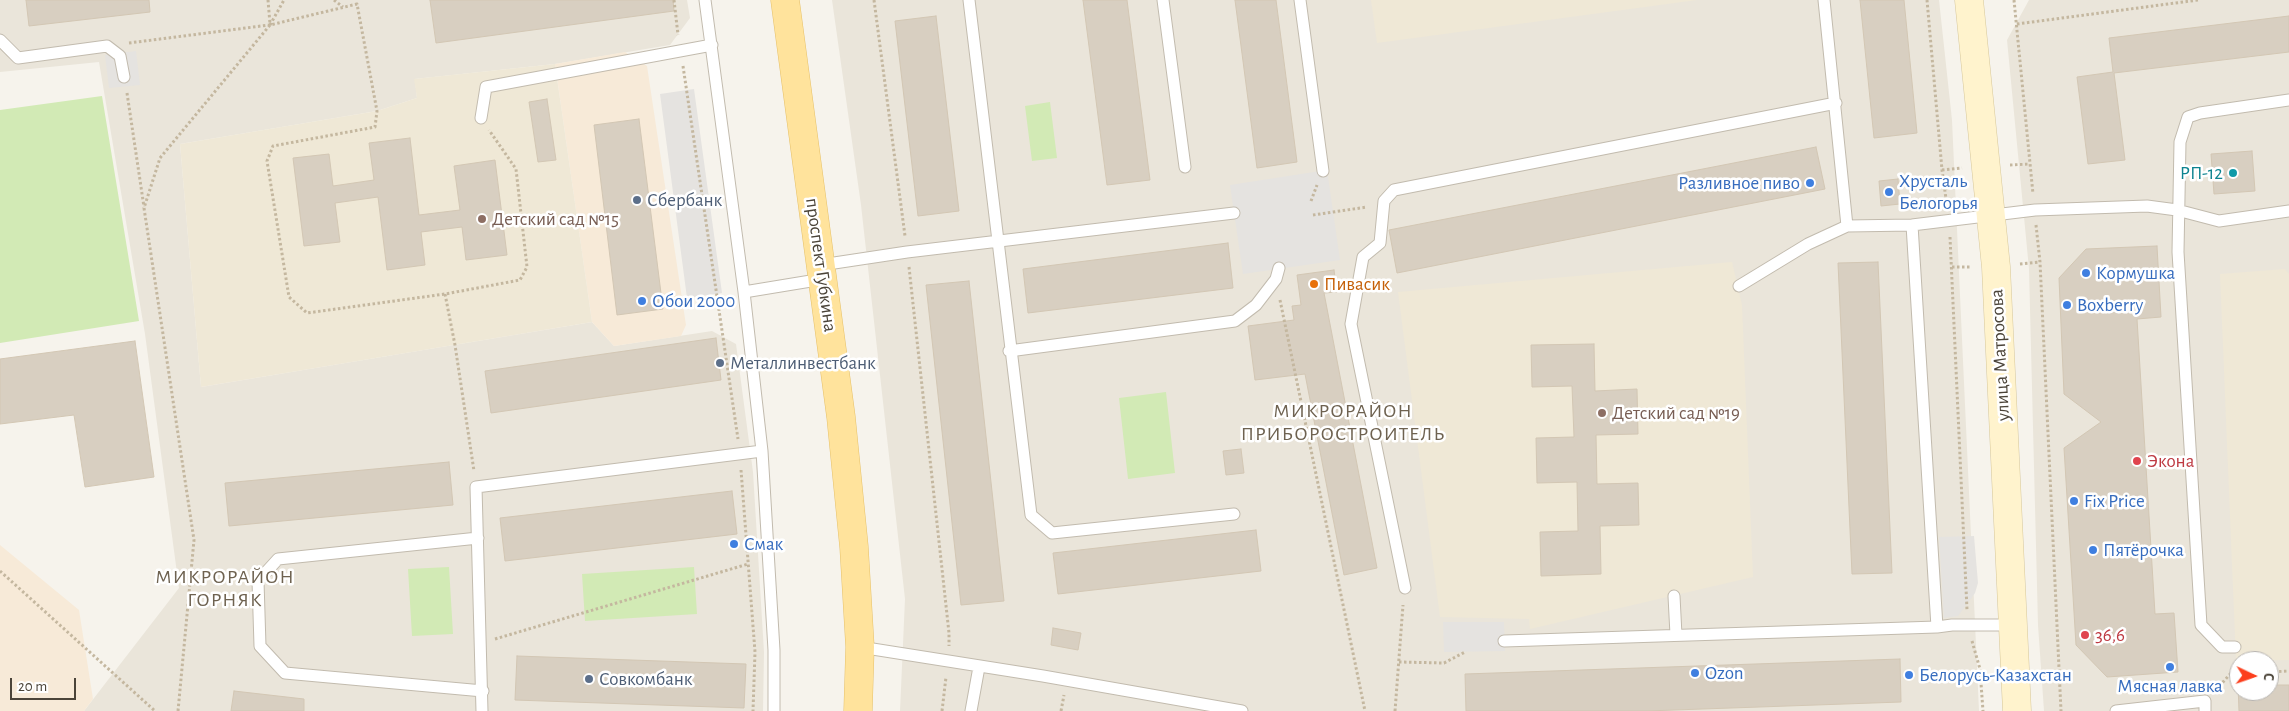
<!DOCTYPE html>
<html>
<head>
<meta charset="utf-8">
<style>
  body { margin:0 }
  #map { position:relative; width:2289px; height:711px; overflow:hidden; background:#f6f3ec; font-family:"Alegreya Sans",sans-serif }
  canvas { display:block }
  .north { position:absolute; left:2229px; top:651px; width:50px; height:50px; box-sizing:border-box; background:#fff; border:1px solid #b7b4b0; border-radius:50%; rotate:93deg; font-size:14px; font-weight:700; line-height:20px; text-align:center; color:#4b4439 }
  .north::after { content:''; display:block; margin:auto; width:18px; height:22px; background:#fc3f1d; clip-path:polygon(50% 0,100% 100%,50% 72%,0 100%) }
  .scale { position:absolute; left:10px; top:678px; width:66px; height:22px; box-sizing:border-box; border:2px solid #4b4439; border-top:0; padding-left:6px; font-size:15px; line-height:18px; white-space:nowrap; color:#4b4439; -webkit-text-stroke:4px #fff; paint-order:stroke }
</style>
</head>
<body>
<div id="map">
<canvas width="2289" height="711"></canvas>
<div class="north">С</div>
<div class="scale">20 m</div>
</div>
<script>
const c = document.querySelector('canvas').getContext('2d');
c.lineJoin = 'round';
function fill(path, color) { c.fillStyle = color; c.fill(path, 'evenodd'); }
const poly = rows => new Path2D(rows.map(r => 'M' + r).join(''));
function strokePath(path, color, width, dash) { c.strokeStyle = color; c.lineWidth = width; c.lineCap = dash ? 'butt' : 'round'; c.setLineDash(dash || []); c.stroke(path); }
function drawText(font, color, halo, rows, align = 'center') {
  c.font = font + ' "Alegreya Sans",sans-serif'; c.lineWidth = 5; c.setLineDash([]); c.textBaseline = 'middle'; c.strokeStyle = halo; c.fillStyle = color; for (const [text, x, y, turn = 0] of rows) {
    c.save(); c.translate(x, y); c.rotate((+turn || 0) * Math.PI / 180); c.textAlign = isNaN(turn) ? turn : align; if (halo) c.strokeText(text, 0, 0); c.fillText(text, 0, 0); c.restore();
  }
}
const residential = poly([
  [0,0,687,0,690,18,670,45,555,64,415,79,417,98,377,111,180,144,201,387,592,322,614,346,712,331,736,344,753,472,764,652,763,711,84,711,179,588,145,334,99,62,0,72],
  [832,0,1939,0,1952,120,1979,711,900,711,905,599,861,205],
  [2029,0,2289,0,2289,711,2044,711,2038,625,2029,269,2007,40],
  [2239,661,2269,661,2269,691,2239,691]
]);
const commercial = poly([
  [625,52,647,66,686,325,681,336,614,346,592,322,555,64],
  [0,545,79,610,93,699,84,711,0,711]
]);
const education = poly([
  [1371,0,1697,0,1377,43],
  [555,64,592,322,201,387,180,144,377,111,417,98,414,79],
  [1732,262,1742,305,1753,577,1530,629,1529,619,1440,617,1398,292],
  [2285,269,2289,274,2289,660,2236,661,2220,274]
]);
const green = poly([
  [102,96,139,321,0,343,0,110],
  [1050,102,1057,158,1032,161,1025,106],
  [1166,392,1175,473,1128,479,1119,398],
  [449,567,453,634,412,636,408,569],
  [694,567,697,614,585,621,582,574]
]);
const parking = poly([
  [136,51,140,85,109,88,105,55],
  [694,89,722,293,687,298,660,94],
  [1327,170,1340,260,1243,274,1230,185],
  [1974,536,1978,583,1975,593,1958,616,1944,618,1939,537],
  [1443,622,1504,622,1505,651,1444,652]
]);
const building = poly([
  [26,0,149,0,150,12,29,26,26,0],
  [430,0,673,0,674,11,436,43,430,0],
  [1083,0,1127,0,1150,180,1107,185,1083,0],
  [1235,0,1276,0,1297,162,1257,168,1235,0],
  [1860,0,1904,0,1917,133,1874,138,1860,0],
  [936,16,959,211,918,216,895,21,936,16],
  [2289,16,2289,52,2114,73,2125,160,2088,164,2077,77,2113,72,2109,38,2289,16],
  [547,99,556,160,538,162,529,102,547,99],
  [639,119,663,309,617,315,594,125,639,119],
  [410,138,419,215,460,210,454,166,495,160,507,255,466,260,462,227,421,232,425,265,387,270,378,197,335,203,340,242,304,246,293,158,329,154,333,186,374,180,369,143,410,138],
  [1816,147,1825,189,1397,273,1389,230,1816,147],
  [2252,151,2255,191,2214,194,2211,154,2252,151],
  [1898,179,1900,204,1881,206,1879,181,1898,179],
  [1228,243,1233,288,1028,313,1023,269,1228,243],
  [2157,246,2161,317,2137,319,2155,614,2174,613,2178,672,2107,677,2076,645,2064,448,2101,422,2064,394,2059,278,2086,249,2157,246],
  [1878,262,1892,573,1852,574,1838,263,1878,262],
  [1334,270,1337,292,1324,293,1377,568,1344,575,1305,374,1255,380,1248,326,1294,320,1292,306,1301,305,1297,275,1334,270],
  [969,281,1004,601,961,605,926,285,969,281],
  [716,338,721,380,491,413,485,371,716,338],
  [135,341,154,477,85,487,74,415,0,424,0,359,135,341],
  [1594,344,1595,391,1637,389,1638,434,1596,435,1597,484,1638,483,1639,525,1600,526,1601,574,1541,576,1540,532,1578,531,1577,482,1537,483,1536,438,1574,437,1572,386,1532,387,1531,345,1594,344],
  [1241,449,1244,473,1226,475,1223,451,1241,449],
  [449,462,453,505,229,526,225,483,449,462],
  [732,491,737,534,505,561,500,518,732,491],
  [1256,530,1261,571,1058,594,1053,553,1256,530],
  [1053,628,1081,633,1078,650,1051,645,1053,628],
  [517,656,746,664,744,708,515,700,517,656],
  [1900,659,1901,702,1646,711,1466,711,1465,674,1900,659],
  [2238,685,2239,691,2269,691,2269,685,2289,685,2289,711,2239,711,2238,685],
  [234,691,304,699,304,711,231,711,234,691]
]);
const path = poly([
  [268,0,270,24],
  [334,0,343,7],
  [674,0,678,35],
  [874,0,905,236],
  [1927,0,1942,170,1947,206],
  [2014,0,2033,194],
  [2017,24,2198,0],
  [270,25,284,0],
  [129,43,269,25],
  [683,66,738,439],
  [127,93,144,207],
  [2010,165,2030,164],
  [1942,170,1962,168],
  [1311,201,1317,185],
  [1313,215,1367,207],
  [2036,225,2040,262,2061,711],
  [1950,237,1967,610],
  [2020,264,2040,262],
  [909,267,949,633,949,646],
  [1952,267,1972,267],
  [445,294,455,345,474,471],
  [1280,300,1365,711],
  [741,470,755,652,753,711],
  [0,571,155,711],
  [495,639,748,564],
  [1972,641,1980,669,1983,711],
  [1399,662,1444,663,1465,652],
  [2269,672,2289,671],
  [2216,690,2231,673,2239,673],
  [178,711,194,540,144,208,160,158,270,25,357,4,377,111,375,127,273,146,267,161,289,297,307,313,445,294,520,280,527,267,516,169,489,130],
  [942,711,946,677],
  [1061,711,1064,695],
  [1395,711,1403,605]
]);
const lane = poly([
  [705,0,744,292,762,451,774,650,774,711],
  [969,0,1031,515,1052,533,1234,514],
  [1163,0,1185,167],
  [1300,0,1323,171],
  [1824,0,1847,226],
  [0,40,18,58,107,46,120,56,124,77],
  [481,118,486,87,712,45],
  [1912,225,1937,627],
  [821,265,907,252,1234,213],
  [1739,286,1808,244,1847,226,1912,225,2035,210,2147,206,2177,210,2219,221,2289,211],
  [744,292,823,279],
  [1009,351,1235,321,1256,305,1276,279,1279,268],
  [478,538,278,559,258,581,260,646,285,673,483,691],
  [1405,588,1351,324,1363,257,1380,243,1384,201,1394,190,1836,103],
  [1674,596,1676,635],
  [1504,641,1937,627,1952,625,2012,625],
  [860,647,1043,676,1242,711],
  [2235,647,2222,647,2201,625,2178,252,2180,142,2188,117,2200,113,2289,100],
  [482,711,476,487,762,451],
  [971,711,979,667],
  [2116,711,2205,701,2205,711]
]);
const secondary = poly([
  [1969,0,1996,267,2017,711]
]);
const primary = poly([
  [785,0,841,417,854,547,860,647,858,711]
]);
const markers = [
  [2233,173,5,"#0f9aa8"],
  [1810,183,5,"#3f7fe0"],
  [1889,192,5,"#3f7fe0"],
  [637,200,5,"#5c6f8a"],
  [482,219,5,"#8d6e63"],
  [2086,273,5,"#3f7fe0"],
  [1314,284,5,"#e8710a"],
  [642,301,5,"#3f7fe0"],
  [2067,305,5,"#3f7fe0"],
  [720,363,5,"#5c6f8a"],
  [1602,413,5,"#8d6e63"],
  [2137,461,5,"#e0444e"],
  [2074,501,5,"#3f7fe0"],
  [734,544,5,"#3f7fe0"],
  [2093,550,5,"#3f7fe0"],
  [2085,635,5,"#e0444e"],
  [2170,667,5,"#3f7fe0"],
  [1695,673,5,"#3f7fe0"],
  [1909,675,5,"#3f7fe0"],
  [589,679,5,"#5c6f8a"]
];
const cultureNames = [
  ["РП-12",2223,173]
];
const shopNames = [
  ["Хрусталь",1899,181],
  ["Белогорья",1899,203],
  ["Разливное пиво",1800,183,"right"],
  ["Кормушка",2096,273],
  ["Обои 2000",652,301],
  ["Boxberry",2077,305],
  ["Fix Price",2084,501],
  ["Смак",744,544],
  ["Пятёрочка",2103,550],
  ["Ozon",1705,673],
  ["Белорусь-Казахстан",1919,675],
  ["Мясная лавка",2170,686,"center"]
];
const serviceNames = [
  ["Сбербанк",647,200],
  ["Металлинвестбанк",730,363],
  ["Совкомбанк",599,679]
];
const educationNames = [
  ["Детский сад №15",492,219],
  ["Детский сад №19",1612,413]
];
const streetNames = [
  ["проспект Губкина",821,265,82],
  ["улица Матросова",2000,355,-93]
];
const foodNames = [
  ["Пивасик",1324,284]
];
const healthNames = [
  ["Экона",2147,461],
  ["36,6",2095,635]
];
const neighbourhoodNames = [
  ["МИКРОРАЙОН",1343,411],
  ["ПРИБОРОСТРОИТЕЛЬ",1343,434],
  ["МИКРОРАЙОН",225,577],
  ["ГОРНЯК",225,600]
];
fill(residential, '#eae5da');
fill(commercial, '#f7ead8');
fill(education, '#efe8d6');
fill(green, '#d2eab5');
fill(parking, '#e5e3e0');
fill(building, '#d8cfc1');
strokePath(building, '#d3c7b4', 1);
strokePath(lane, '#c2bbae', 13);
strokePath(secondary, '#d6c79b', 29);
strokePath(primary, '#e6c16a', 29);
strokePath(path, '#c4b79f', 3, [2.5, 2.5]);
strokePath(lane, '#fff', 11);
strokePath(secondary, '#fff3cd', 28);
strokePath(primary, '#ffe39c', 28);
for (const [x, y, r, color] of markers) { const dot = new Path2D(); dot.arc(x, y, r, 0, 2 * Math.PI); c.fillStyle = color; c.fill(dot); strokePath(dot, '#fff', 2); }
drawText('19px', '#0d838f', '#fff', cultureNames, 'right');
drawText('19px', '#366cbe', '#fff', shopNames, 'left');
drawText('19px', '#4e5e75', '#fff', serviceNames, 'left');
drawText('19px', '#785e54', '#fff', educationNames, 'left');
drawText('19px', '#4b4439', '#fff', streetNames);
drawText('19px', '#c56008', '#fff', foodNames, 'left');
drawText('19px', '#be3a42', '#fff', healthNames, 'left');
c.letterSpacing = '1px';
drawText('20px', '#6e6250', '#fff', neighbourhoodNames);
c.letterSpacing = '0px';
</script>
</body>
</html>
